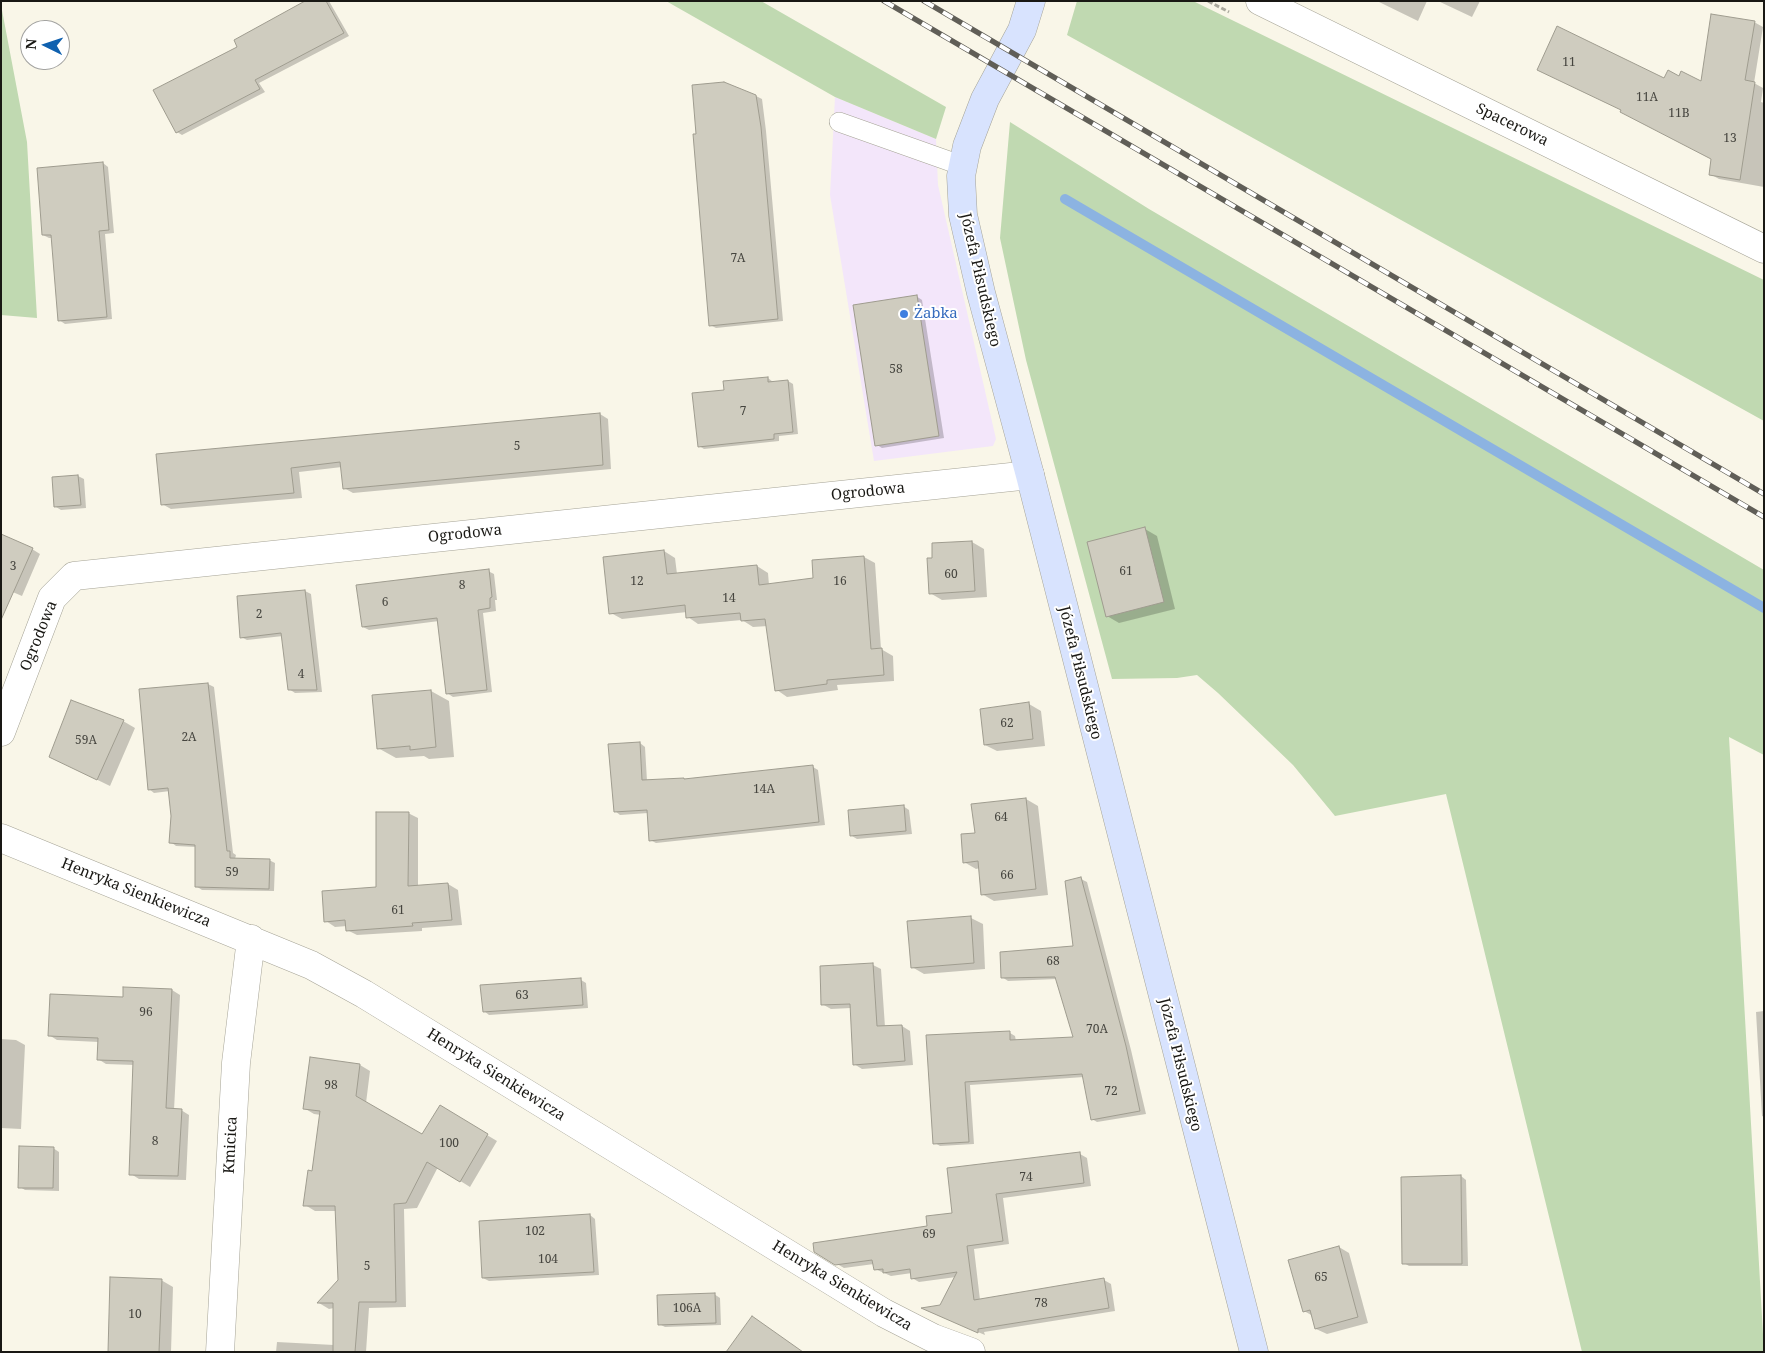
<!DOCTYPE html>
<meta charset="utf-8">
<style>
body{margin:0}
#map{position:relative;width:1765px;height:1353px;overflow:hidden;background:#f9f6e8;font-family:"Noto Serif",serif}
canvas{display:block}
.frame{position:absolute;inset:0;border:2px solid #191814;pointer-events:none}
.north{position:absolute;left:20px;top:20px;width:50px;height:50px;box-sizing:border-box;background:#fff;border:1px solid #a3a3a1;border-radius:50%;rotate:274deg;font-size:14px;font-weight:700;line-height:20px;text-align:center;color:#191814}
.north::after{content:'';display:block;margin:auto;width:18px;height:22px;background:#1061af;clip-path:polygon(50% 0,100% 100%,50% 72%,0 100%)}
</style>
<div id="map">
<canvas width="1765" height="1353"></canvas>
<div class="frame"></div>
<div class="north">N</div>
</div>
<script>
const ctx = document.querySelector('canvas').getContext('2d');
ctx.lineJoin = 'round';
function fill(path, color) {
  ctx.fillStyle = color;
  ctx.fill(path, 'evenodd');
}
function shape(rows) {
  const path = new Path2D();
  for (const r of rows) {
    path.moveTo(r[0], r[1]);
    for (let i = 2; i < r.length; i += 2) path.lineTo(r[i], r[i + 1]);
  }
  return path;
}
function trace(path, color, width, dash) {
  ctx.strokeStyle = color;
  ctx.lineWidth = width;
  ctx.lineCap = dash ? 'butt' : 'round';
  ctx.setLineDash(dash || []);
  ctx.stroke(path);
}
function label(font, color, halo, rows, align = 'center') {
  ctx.font = font + ' "Noto Serif",serif';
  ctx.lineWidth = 4;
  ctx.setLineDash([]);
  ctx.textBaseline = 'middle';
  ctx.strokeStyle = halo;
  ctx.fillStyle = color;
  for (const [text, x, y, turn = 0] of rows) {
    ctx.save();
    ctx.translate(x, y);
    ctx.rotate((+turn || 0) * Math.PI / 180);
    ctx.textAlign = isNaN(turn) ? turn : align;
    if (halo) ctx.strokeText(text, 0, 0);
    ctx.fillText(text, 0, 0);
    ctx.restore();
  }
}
fill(shape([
 [835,97,936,139,938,185,996,439,993,446,874,461,830,195]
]), '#f3e6fa');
fill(shape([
 [666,1,761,1,946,107,936,139,835,97],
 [1077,1,1193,1,1764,280,1764,421,1067,35],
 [1,5,27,142,37,318,1,315],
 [1010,122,1149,209,1764,570,1764,755,1729,737,1764,1352,1582,1352,1446,794,1335,816,1293,765,1218,693,1197,675,1177,678,1112,679,1026,360,1000,238]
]), '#c0d9b1');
fill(shape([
 [307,1,329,1,349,36,259,83,265,92,182,135,177,132,239,47],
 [1377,1,1427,1,1418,21],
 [1438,1,1480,1,1472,17],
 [1754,22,1763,27,1754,83,1763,88,1761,102,1764,103,1764,187,1719,179,1710,174,1712,159,1664,79,1680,77,1702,83],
 [756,96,762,99,766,131,783,321,716,328,710,325],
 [103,163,108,167,114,233,105,234,112,319,65,324,59,320,52,238,49,238,43,235],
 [916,296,922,300,944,438,882,448,877,445],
 [768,378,773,382,788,381,793,384,798,434,779,436,779,441,704,449,699,446],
 [600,414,608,419,611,469,353,493,344,488,342,467,299,472,302,498,171,509,162,504,157,455],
 [78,476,84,479,86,508,61,510,56,507],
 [1145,529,1157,536,1175,609,1119,623,1107,616],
 [972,542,984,549,987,597,942,600,930,593,934,559,933,544],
 [32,549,40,554,22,596,1,587],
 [664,551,675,558,677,574,757,566,768,573,769,585,815,580,864,557,875,563,881,649,893,656,894,681,837,685,838,690,787,697,777,690,768,626,753,627,742,620,698,624,688,617,687,612,622,619,611,613],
 [488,571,494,574,497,600,495,600,496,611,483,613,492,692,453,697,447,693,439,621,369,630,363,627],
 [305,591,311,594,322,692,295,693,289,689,283,636,247,640,241,637],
 [208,684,214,687,233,853,236,855,235,859,269,860,275,863,274,891,202,890,196,886,196,847,176,846,171,842,173,816,170,791,154,793,149,789,140,690],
 [431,691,449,701,454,757,429,759,424,756,396,758,378,748],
 [1029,704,1041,711,1045,746,997,751,985,745],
 [123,721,135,728,110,786,73,768],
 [640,743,645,747,647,781,684,779,686,780,813,767,818,770,825,825,656,843,650,840,648,813,620,815,615,811],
 [1026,799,1038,806,1048,895,994,901,982,894,980,868,976,869,964,862,976,834],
 [903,806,909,810,912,834,857,839,852,836],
 [408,813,418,818,418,886,448,884,458,890,462,925,422,928,422,931,357,935,347,930,347,926,335,927,326,921,377,888],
 [1081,879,1087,882,1131,1050,1146,1114,1097,1122,1092,1119,1084,1077,970,1085,974,1144,940,1146,935,1143,927,1036,1010,1033,1015,1036,1016,1041,1075,1038,1057,979,1008,981,1002,977,1075,948],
 [971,918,983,924,985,969,924,974,912,967],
 [873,965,881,969,885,1027,902,1026,910,1031,913,1065,862,1069,854,1064,851,1008,831,1009,822,1004],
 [581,980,586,983,588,1008,489,1015,484,1011],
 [172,990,180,995,174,1110,181,1110,189,1115,186,1180,139,1179,131,1174,134,1065,106,1064,98,1059,99,1042,57,1040,49,1035],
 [1764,1011,1764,1117,1762,1116,1756,1012],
 [1,1039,16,1040,25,1045,21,1129,1,1128],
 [360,1065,370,1071,366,1103,422,1136,440,1107,497,1141,470,1187,438,1167,417,1208,404,1209,406,1307,369,1308,366,1352,276,1352,277,1342,334,1345,334,1308,329,1309,319,1303,339,1281,337,1211,315,1211,305,1205,313,1172,321,1115,314,1114,304,1108],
 [53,1148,59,1152,59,1191,25,1190,20,1187],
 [1080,1154,1087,1158,1091,1186,1003,1198,1009,1244,974,1249,980,1300,1104,1280,1111,1284,1115,1311,984,1332,985,1335,930,1312,941,1306,956,1277,919,1282,912,1278,912,1273,891,1276,875,1269,874,1264,844,1268,815,1251,929,1227],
 [1461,1176,1466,1180,1468,1266,1409,1266,1404,1263],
 [590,1215,595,1219,599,1275,489,1281,483,1278],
 [1339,1247,1349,1253,1368,1323,1327,1334,1316,1329,1313,1316,1304,1311],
 [161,1280,173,1287,171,1352,109,1352],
 [714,1294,720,1298,721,1325,665,1327,659,1324]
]), '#0003');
trace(shape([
 [1065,199,1764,608]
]), '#8cb3e1', 10);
const building = shape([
 [305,1,326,1,344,33,255,80,260,89,176,133,153,90,237,47,234,40,305,1],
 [1711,14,1755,21,1745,80,1755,82,1740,180,1709,175,1711,159,1620,112,1621,110,1537,70,1557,26,1664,78,1668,70,1679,76,1681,71,1701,81,1711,14],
 [724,82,756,95,761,127,778,319,709,326,693,134,696,134,692,85,724,82],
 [103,162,109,230,99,231,107,317,58,321,51,235,42,235,37,168,103,162],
 [917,295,939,436,875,446,853,305,917,295],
 [768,377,768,382,788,380,793,432,774,434,774,439,698,447,692,393,724,390,723,381,768,377],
 [600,413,603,465,343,489,340,462,291,468,294,493,161,505,156,454,600,413],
 [78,475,81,505,54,507,52,477,78,475],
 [1145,527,1164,602,1106,617,1087,542,1145,527],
 [1,534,33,548,1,620,1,534],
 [972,541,975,591,929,594,927,558,932,558,932,543,972,541],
 [664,550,667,574,757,565,759,585,813,578,812,560,864,556,871,649,882,648,884,675,827,680,827,684,775,691,765,619,741,621,740,613,686,618,685,605,609,614,603,557,664,550],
 [489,569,492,597,490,598,490,608,478,610,487,690,446,694,437,618,362,627,356,585,489,569],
 [305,590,317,690,288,690,281,633,240,638,237,596,305,590],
 [208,683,227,851,230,851,230,858,270,859,269,889,195,887,195,845,169,843,171,816,168,788,148,790,139,689,208,683],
 [431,690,436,747,410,750,410,746,377,749,372,695,431,690],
 [71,700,124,720,97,780,49,757,71,700],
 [1029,702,1033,739,984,745,980,709,1029,702],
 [640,742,642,780,684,778,684,779,813,765,819,822,649,841,647,810,614,812,608,744,640,742],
 [1026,798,1036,889,981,895,978,861,963,863,961,834,975,833,971,804,1026,798],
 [904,805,906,831,850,836,848,810,904,805],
 [376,812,409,812,408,886,448,883,452,920,412,923,413,926,346,931,345,920,324,922,322,891,376,887,376,812],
 [1081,877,1126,1046,1140,1111,1091,1120,1082,1074,965,1082,969,1142,933,1144,926,1035,1010,1031,1010,1040,1073,1037,1055,977,1001,978,1000,952,1073,946,1065,881,1081,877],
 [971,916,974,963,911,968,907,921,971,916],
 [873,963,877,1026,902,1025,905,1061,853,1065,850,1004,821,1005,820,966,873,963],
 [581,978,583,1005,483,1012,480,985,581,978],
 [123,987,172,989,166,1108,182,1109,178,1176,129,1175,133,1061,97,1060,98,1038,48,1036,50,994,123,997,123,987],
 [310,1057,360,1064,356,1096,422,1134,440,1105,488,1134,460,1182,427,1162,406,1203,394,1204,396,1302,359,1302,355,1352,333,1352,333,1303,317,1303,338,1280,335,1206,303,1206,308,1170,312,1171,320,1111,303,1109,310,1057],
 [19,1146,54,1147,53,1188,18,1188,19,1146],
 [1080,1152,1084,1183,996,1194,1003,1241,967,1246,974,1300,1104,1278,1109,1308,978,1329,978,1333,921,1308,940,1305,957,1272,911,1279,910,1269,883,1273,883,1269,874,1270,872,1260,835,1265,814,1252,813,1243,927,1226,926,1216,952,1213,947,1168,1080,1152],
 [1461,1175,1462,1264,1402,1264,1401,1177,1461,1175],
 [590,1214,594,1272,482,1278,479,1221,590,1214],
 [1339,1246,1358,1317,1315,1329,1310,1310,1303,1312,1288,1260,1339,1246],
 [110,1277,162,1279,159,1352,108,1352,110,1277],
 [715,1293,716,1323,658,1325,657,1295,715,1293],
 [752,1316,803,1352,726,1352,752,1316]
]);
fill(building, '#cfccbf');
trace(building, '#9f9c8f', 1);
const lane = shape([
 [839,122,963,166]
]);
const street = shape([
 [1260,1,1764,249],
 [1,732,52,598,74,576,1030,475],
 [1,838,311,965,364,994,884,1313,933,1338,971,1352],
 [220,1352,236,1063,251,939]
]);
const secondary = shape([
 [1031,1,1022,30,985,99,967,146,961,176,963,215,981,293,1030,475,1254,1352]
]);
trace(lane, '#a5a396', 20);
trace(street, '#a5a396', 29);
trace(secondary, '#a5a396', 29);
trace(shape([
 [1208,1,1229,12]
]), '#aaa89d', 3, [5, 2.5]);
trace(lane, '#fff', 19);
trace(street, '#fff', 28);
trace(secondary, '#d8e3fe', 28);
const rail = shape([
 [884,1,1764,517],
 [924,1,1764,494]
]);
trace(rail, '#605e57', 5.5);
trace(rail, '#fff', 4, [11]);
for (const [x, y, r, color] of [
 [904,314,5,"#3f7fe0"]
]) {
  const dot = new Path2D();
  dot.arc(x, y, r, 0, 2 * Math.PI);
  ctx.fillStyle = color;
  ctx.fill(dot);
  trace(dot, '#fff', 2);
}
label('12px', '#46453f', null, [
 ["11",1569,63],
 ["11A",1647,98],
 ["11B",1679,114],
 ["13",1730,139],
 ["7A",738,259],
 ["58",896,370],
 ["7",743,412],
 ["5",517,447],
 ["3",13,567],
 ["61",1126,572],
 ["60",951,575],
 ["12",637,582],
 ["16",840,582],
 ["8",462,586],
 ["14",729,599],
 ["6",385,603],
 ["2",259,615],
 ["4",301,675],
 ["62",1007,724],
 ["2A",189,738],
 ["59A",86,741],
 ["14A",764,790],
 ["64",1001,818],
 ["59",232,873],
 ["66",1007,876],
 ["61",398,911],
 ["68",1053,962],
 ["63",522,996],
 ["96",146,1013],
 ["70A",1097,1030],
 ["98",331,1086],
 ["72",1111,1092],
 ["8",155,1142],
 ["100",449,1144],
 ["74",1026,1178],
 ["102",535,1232],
 ["69",929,1235],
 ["104",548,1260],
 ["5",367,1267],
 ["65",1321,1278],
 ["78",1041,1304],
 ["106A",687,1309],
 ["10",135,1315]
]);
label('15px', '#191814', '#fff', [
 ["Spacerowa",1512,125,26],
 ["Józefa Piłsudskiego",980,280,77],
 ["Ogrodowa",868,492,-6],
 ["Ogrodowa",465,534,-6],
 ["Ogrodowa",39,636,-68],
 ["Józefa Piłsudskiego",1080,673,76],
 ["Henryka Sienkiewicza",136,893,22],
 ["Józefa Piłsudskiego",1180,1065,76],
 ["Henryka Sienkiewicza",496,1075,32],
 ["Kmicica",231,1145,-87],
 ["Henryka Sienkiewicza",842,1286,31]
]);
label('15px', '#366cbe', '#fff', [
 ["Żabka",914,314]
], 'left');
</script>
